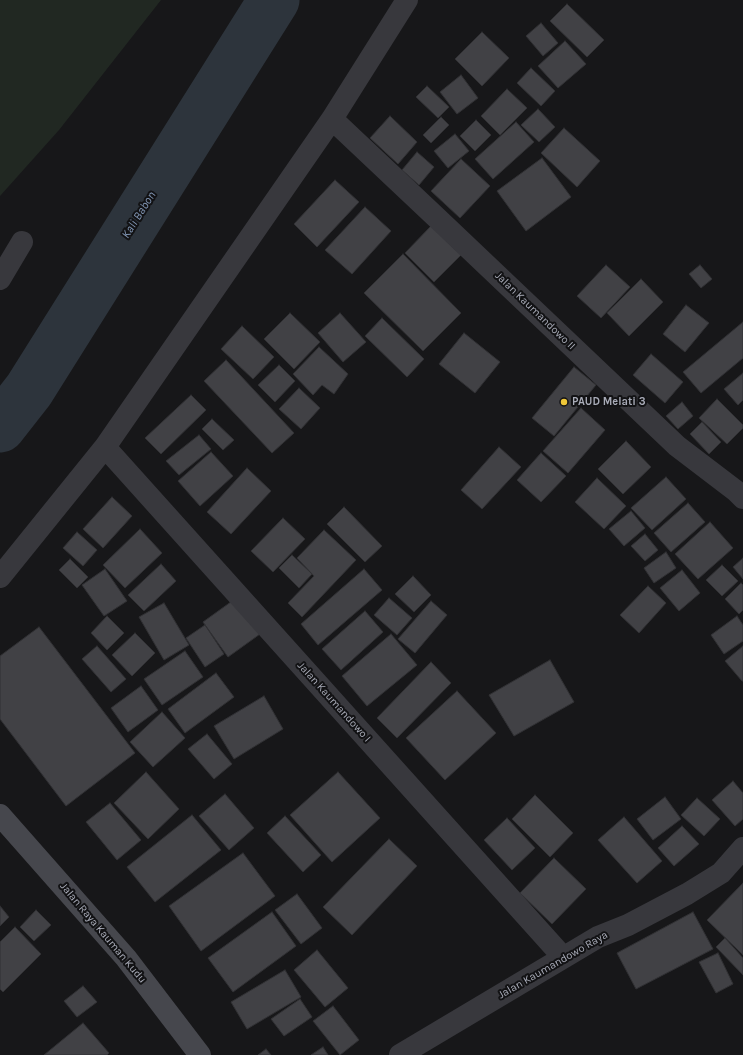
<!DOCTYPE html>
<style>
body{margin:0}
canvas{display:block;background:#171719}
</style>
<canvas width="743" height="1055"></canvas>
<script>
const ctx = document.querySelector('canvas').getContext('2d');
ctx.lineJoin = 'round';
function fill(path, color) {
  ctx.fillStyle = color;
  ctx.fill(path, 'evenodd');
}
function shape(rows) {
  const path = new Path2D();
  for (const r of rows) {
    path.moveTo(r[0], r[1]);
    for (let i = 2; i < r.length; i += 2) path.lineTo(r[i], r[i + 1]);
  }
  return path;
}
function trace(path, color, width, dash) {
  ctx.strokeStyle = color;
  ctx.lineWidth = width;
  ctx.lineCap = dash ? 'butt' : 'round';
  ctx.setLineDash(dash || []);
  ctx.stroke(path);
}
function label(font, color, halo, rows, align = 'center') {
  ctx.font = font + ' Karla,sans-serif';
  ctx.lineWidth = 4;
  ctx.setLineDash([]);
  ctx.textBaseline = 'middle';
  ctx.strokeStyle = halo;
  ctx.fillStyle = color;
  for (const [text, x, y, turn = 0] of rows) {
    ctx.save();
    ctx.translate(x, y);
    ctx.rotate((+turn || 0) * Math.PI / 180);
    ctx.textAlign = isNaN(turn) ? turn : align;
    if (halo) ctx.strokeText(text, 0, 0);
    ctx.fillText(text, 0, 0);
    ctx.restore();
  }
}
fill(shape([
 [0,0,161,0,59,130,0,196]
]), '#212822');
trace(shape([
 [0,427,29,390,274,0]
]), '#2d343c', 51);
const building = shape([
 [567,4,604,40,587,57,550,21,567,4],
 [541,23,558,43,543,56,526,36,541,23],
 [482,32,509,58,482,86,455,59,482,32],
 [565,41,586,64,558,88,538,66,565,41],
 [531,68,555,91,541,106,517,83,531,68],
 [461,75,478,98,457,114,440,92,461,75],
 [427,86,449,107,438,118,416,97,427,86],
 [507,89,527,108,500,135,481,116,507,89],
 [538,109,555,127,539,142,521,125,538,109],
 [390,116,417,142,398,164,370,138,390,116],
 [441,117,449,125,431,143,423,135,441,117],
 [476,120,491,135,475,151,460,136,476,120],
 [516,122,534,142,493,179,475,159,516,122],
 [564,128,600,161,577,187,541,153,564,128],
 [455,134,469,151,448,168,434,151,455,134],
 [417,152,434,167,419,185,402,170,417,152],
 [542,158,571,197,526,231,497,191,542,158],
 [461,159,490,186,460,218,431,191,461,159],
 [335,180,359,202,317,247,294,224,335,180],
 [365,207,391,231,352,274,325,250,365,207],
 [431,226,461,255,434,282,405,253,431,226],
 [403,254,461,313,423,351,364,293,403,254],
 [606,265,630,287,601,318,577,296,606,265],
 [700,265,712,279,701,288,689,274,700,265],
 [641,279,663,302,629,336,607,313,641,279],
 [686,305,709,323,685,352,663,334,686,305],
 [290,313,320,342,294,369,264,339,290,313],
 [340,313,366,342,343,362,318,333,340,313],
 [382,318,424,359,407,377,365,336,382,318],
 [743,322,743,358,701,393,683,372,743,322],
 [242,326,274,357,253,379,221,349,242,326],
 [464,333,500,362,475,393,439,364,464,333],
 [319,347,348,374,334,394,322,385,313,395,293,374,319,347],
 [651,354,683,382,665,403,633,375,651,354],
 [226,360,294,433,272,453,204,381,226,360],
 [279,365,295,381,275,402,258,385,279,365],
 [574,367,596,385,554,436,532,418,574,367],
 [743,373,743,400,738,405,724,389,743,373],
 [299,388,320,408,301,429,279,409,299,388],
 [191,395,206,410,161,454,145,438,191,395],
 [717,399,743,425,743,428,727,444,699,418,717,399],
 [682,402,693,416,678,429,666,416,682,402],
 [581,408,605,430,568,473,543,451,581,408],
 [212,419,234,440,223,450,202,429,212,419],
 [702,422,721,442,709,454,690,434,702,422],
 [199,435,211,449,179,475,166,461,199,435],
 [626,441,651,467,623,494,598,469,626,441],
 [499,447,521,467,482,509,461,490,499,447],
 [211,452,233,476,200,506,178,481,211,452],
 [541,453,566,476,541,502,517,480,541,453],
 [247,468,271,491,231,534,207,512,247,468],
 [666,477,686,499,652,530,631,508,666,477],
 [597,478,626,506,604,529,575,502,597,478],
 [112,497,132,516,103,548,83,529,112,497],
 [688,503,705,522,671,552,654,533,688,503],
 [344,507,382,546,365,562,327,524,344,507],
 [631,511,645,528,624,546,609,529,631,511],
 [283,518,305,539,273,572,251,551,283,518],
 [710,522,733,548,698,579,675,554,710,522],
 [140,529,162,553,125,588,103,565,140,529],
 [324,530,356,560,302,617,288,603,314,576,297,558,324,530],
 [77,532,97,550,83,566,63,548,77,532],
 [645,534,658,550,645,561,631,546,645,534],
 [666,552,676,568,654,583,644,568,666,552],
 [292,555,312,574,299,588,279,568,292,555],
 [743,558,743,579,733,567,743,558],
 [70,559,88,577,77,588,59,570,70,559],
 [161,564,176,581,144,611,128,595,161,564],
 [722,565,738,581,722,596,706,580,722,565],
 [105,569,127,601,104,616,82,585,105,569],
 [364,569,382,590,318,645,301,624,364,569],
 [682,570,700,593,679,611,660,588,682,570],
 [413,576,431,595,414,612,395,594,413,576],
 [741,583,743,585,743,610,739,614,725,599,741,583],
 [648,586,666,603,639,633,620,615,648,586],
 [389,598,412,618,397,635,374,615,389,598],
 [235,599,260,634,228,657,203,622,235,599],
 [431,601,447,615,415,653,398,639,431,601],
 [164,603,189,645,164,660,139,617,164,603],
 [365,611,383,632,341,670,322,649,365,611],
 [107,616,124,633,107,650,91,633,107,616],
 [737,616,743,625,743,641,724,654,711,635,737,616],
 [205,625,224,654,205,667,186,638,205,625],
 [39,627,135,753,66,806,0,719,0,656,39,627],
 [135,633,155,653,132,676,112,655,135,633],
 [391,634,417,665,367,706,342,676,391,634],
 [97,646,126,679,111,692,82,659,97,646],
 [743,646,743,681,742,681,725,661,743,646],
 [185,651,203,677,162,705,144,679,185,651],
 [550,660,574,702,514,736,489,695,550,660],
 [431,662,451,683,397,738,377,718,431,662],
 [216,673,234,697,185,733,168,709,216,673],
 [141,686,158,710,128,732,111,708,141,686],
 [457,691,496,733,445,780,406,738,457,691],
 [264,696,283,729,234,759,214,726,264,696],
 [162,712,185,738,153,767,130,742,162,712],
 [207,734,232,764,214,779,188,749,207,734],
 [146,772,179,809,148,839,114,803,146,772],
 [338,772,380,818,332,862,290,815,338,772],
 [733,781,743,793,743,819,735,826,712,800,733,781],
 [225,794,254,828,229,850,199,816,225,794],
 [535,795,573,833,550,857,512,819,535,795],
 [665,797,681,819,653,840,637,819,665,797],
 [697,798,720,819,704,836,681,815,697,798],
 [110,803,141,840,117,860,86,822,110,803],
 [192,815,221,850,155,902,127,867,192,815],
 [285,816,321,855,303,872,267,833,285,816],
 [624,817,662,861,637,883,598,840,624,817],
 [507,818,535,848,512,870,484,840,507,818],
 [682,826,699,844,674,866,658,848,682,826],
 [389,839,417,866,352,935,323,907,389,839],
 [243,853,275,896,201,951,169,906,243,853],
 [554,858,586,889,552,924,520,893,554,858],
 [743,883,743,955,707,920,743,883],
 [297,894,322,928,301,944,275,910,297,894],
 [0,906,9,917,0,926,0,906],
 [36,910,51,925,34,941,20,927,36,910],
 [272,912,296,946,233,992,208,958,272,912],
 [693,912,713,949,636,989,617,953,693,912],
 [15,927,41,954,3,992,0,989,0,942,15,927],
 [725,938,743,958,743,975,716,947,725,938],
 [317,950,348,988,325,1007,294,970,317,950],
 [718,953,733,984,716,993,699,962,718,953],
 [285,970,301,997,247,1029,231,1002,285,970],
 [83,986,97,1002,77,1017,64,1001,83,986],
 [300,999,312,1017,284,1036,271,1019,300,999],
 [333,1006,359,1040,340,1055,313,1021,333,1006],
 [83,1023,109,1053,107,1055,44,1055,83,1023],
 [323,1047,328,1055,311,1055,323,1047],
 [266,1049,271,1055,258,1055,266,1049]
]);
fill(building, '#414145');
trace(building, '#313134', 1);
trace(shape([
 [332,119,438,219,677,446,736,491,743,498],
 [0,279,22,242],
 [105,447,563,957],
 [0,577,105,447,332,119,407,0],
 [400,1055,598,937,628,925,687,894,721,873,743,848]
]), '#38383d', 22);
trace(shape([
 [0,815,126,958,200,1055]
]), '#46474d', 22);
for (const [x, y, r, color] of [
 [564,402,4,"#efc738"]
]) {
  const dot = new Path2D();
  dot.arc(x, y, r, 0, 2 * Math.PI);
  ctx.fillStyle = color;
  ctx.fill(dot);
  trace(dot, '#121214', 1.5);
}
label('11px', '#a9acb8', '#121214', [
 ["Jalan Kaumandowo II",535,311,44],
 ["Jalan Kaumandowo I",334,702,48],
 ["Jalan Raya Kauman Kudu",103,933,50],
 ["Jalan Kaumandowo Raya",553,965,-30]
]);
label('bold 11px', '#a9acb8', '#121214', [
 ["PAUD Melati 3",572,402]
], 'left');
label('italic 12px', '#8095b3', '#121214', [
 ["Kali Babon",139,215,-58]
]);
</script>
